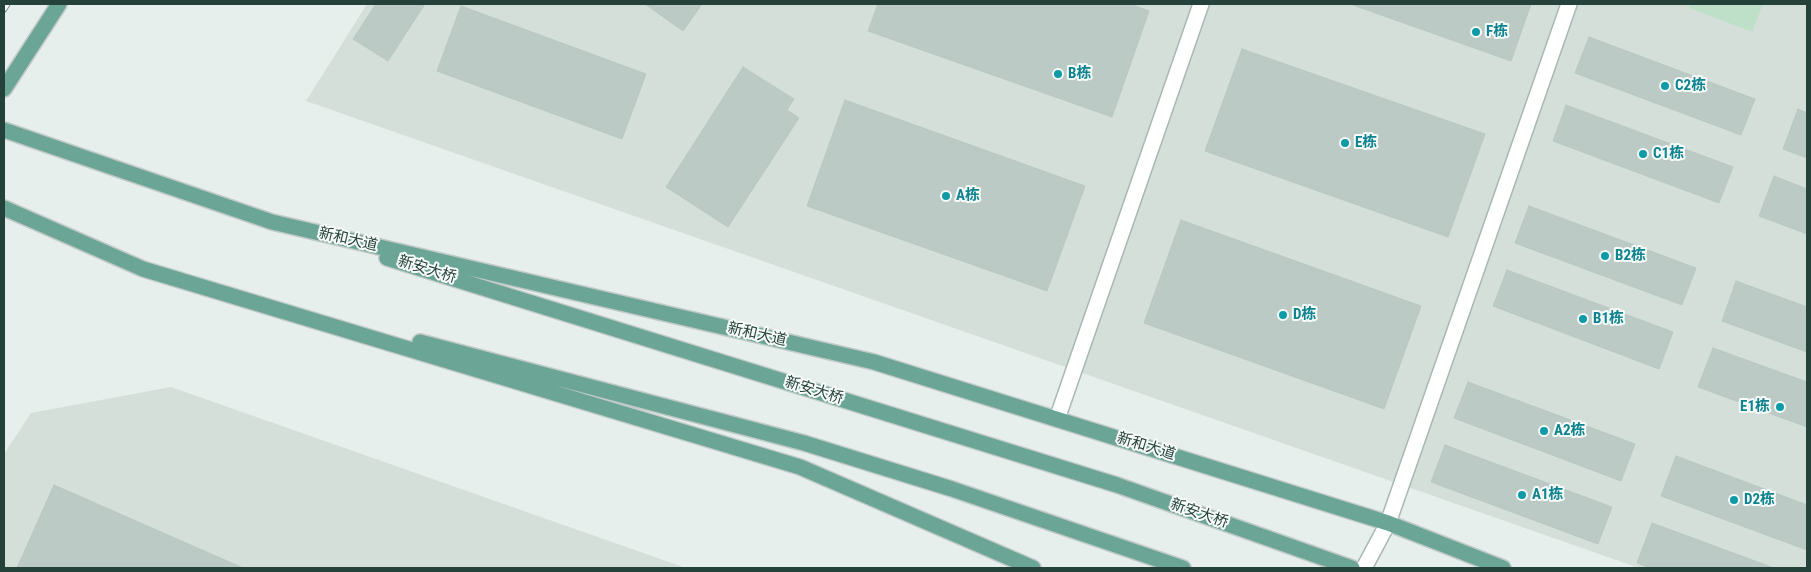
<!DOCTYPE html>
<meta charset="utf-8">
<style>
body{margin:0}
#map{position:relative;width:1811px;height:572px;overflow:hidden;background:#e6efeb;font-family:"Roboto Condensed",sans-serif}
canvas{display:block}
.frame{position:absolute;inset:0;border:5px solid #24423a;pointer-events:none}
</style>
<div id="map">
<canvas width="1811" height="572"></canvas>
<div class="frame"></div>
</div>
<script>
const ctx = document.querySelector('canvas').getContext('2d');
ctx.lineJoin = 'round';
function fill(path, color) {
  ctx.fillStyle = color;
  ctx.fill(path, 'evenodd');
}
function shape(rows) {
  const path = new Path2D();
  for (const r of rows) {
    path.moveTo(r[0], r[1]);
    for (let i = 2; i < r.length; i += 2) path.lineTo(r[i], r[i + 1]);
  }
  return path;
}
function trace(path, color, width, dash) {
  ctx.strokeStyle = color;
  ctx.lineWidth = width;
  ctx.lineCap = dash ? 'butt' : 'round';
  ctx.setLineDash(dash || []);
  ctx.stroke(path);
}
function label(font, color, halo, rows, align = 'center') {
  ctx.font = font + ' "Roboto Condensed","Noto Sans SC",sans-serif';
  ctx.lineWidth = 4;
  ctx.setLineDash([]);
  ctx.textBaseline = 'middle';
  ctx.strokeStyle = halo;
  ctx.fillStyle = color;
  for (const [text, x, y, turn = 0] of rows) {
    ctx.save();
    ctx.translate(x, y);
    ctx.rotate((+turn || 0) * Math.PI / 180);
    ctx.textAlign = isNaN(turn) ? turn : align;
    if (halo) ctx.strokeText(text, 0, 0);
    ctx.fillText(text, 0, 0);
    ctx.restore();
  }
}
fill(shape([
 [367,4,1807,4,1807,568,1639,568,306,101],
 [171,387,686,568,4,568,4,454,31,413]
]), '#d4dfda');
fill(shape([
 [1691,4,1763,4,1752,32,1689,8]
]), '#bfe0c8');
const building = shape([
 [376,4,425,4,388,61,353,39,376,4],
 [645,4,702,4,683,31,645,4],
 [878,4,1130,4,1149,11,1112,117,868,31,878,4],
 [1350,4,1531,4,1511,61,1350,4],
 [461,6,646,74,622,139,437,71,461,6],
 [1589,37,1755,99,1741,135,1575,73,1589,37],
 [1242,49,1485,134,1448,237,1205,151,1242,49],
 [743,67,794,99,787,110,799,118,728,227,666,187,743,67],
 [845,100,1085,186,1047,291,807,206,845,100],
 [1566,105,1733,167,1719,203,1553,141,1566,105],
 [1798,109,1807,113,1807,158,1783,149,1798,109],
 [1774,176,1807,189,1807,234,1759,216,1774,176],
 [1529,206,1696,268,1682,305,1515,243,1529,206],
 [1181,220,1421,306,1384,409,1144,323,1181,220],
 [1507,270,1673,332,1659,369,1493,306,1507,270],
 [1736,281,1807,307,1807,352,1722,321,1736,281],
 [1713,348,1807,382,1807,427,1698,387,1713,348],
 [1468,382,1635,444,1621,481,1454,418,1468,382],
 [1445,445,1612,507,1598,544,1431,482,1445,445],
 [1676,456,1807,505,1807,550,1661,496,1676,456],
 [54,485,243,568,17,568,54,485],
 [1652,523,1774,568,1650,568,1637,563,1652,523]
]);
fill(building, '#bbcac4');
trace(building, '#b8c9c2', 1);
const minor = shape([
 [1057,419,1201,4],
 [1364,568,1388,523,1569,4]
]);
const major = shape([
 [4,89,59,4],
 [4,130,272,222,874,362,1388,523,1503,568],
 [4,208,143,269,800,467,1033,568],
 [387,258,1117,485,1352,568],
 [420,342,804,443,952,489,1183,568]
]);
trace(minor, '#a8b8b2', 18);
trace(major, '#c2cac8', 18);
trace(minor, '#fff', 15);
trace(major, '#6aa596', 15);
const rail = shape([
 [4,10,8,4]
]);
trace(rail, '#5f7d75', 5.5);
trace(rail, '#f7fbf9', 4, [11]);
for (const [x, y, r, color] of [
 [1476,32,5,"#0f9aa8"],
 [1058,74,5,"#0f9aa8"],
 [1665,86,5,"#0f9aa8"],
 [1345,143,5,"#0f9aa8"],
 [1643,154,5,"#0f9aa8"],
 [946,196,5,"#0f9aa8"],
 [1605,256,5,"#0f9aa8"],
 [1283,315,5,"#0f9aa8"],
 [1583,319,5,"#0f9aa8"],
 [1780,407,5,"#0f9aa8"],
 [1544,431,5,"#0f9aa8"],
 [1522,495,5,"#0f9aa8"],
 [1734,500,5,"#0f9aa8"]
]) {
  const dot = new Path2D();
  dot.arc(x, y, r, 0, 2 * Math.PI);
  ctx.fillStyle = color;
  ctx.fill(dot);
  trace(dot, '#f7fbf9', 2);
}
label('bold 15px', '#0d838f', '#f7fbf9', [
 ["F栋",1486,32],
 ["B栋",1068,74],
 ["C2栋",1675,86],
 ["E栋",1355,143],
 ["C1栋",1653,154],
 ["A栋",956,196],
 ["B2栋",1615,256],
 ["D栋",1293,315],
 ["B1栋",1593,319],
 ["E1栋",1770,407,"right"],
 ["A2栋",1554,431],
 ["A1栋",1532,495],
 ["D2栋",1744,500]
], 'left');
label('15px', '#24423a', '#f7fbf9', [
 ["新和大道",348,240,13],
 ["新安大桥",427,270,17],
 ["新和大道",757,335,13],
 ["新安大桥",814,391,17],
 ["新和大道",1146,447,17],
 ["新安大桥",1199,514,19]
]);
</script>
